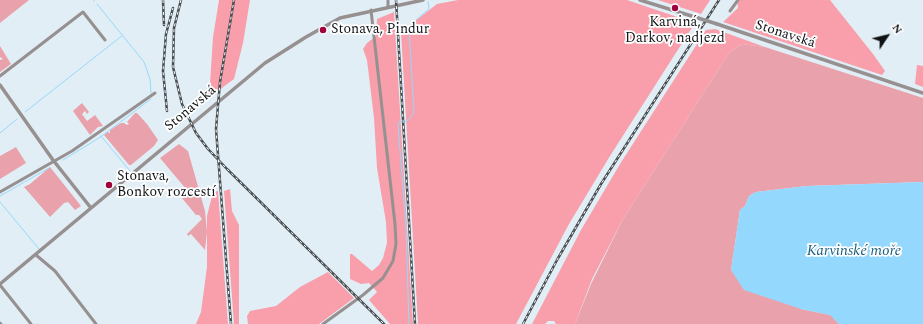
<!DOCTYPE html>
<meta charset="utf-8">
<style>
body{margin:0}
#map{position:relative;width:923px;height:324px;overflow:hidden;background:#e2eef5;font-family:Spectral,serif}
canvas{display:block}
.north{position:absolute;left:867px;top:16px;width:40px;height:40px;-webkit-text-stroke:3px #fff;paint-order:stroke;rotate:55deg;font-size:11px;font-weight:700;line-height:16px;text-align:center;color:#0f1315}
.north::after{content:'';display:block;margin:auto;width:14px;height:18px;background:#0f1315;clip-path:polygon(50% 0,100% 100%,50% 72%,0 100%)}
</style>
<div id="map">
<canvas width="923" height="324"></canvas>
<div class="north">N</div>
</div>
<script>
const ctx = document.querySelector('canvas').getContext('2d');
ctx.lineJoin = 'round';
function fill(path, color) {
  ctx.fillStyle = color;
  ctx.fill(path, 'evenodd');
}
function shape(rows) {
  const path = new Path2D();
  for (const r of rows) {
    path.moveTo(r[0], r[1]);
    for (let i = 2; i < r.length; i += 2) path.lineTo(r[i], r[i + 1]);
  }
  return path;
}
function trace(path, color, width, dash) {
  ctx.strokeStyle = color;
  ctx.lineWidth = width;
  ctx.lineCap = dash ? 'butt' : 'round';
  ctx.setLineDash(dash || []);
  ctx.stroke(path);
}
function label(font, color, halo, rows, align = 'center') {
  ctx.font = font + ' Spectral,serif';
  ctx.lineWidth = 3.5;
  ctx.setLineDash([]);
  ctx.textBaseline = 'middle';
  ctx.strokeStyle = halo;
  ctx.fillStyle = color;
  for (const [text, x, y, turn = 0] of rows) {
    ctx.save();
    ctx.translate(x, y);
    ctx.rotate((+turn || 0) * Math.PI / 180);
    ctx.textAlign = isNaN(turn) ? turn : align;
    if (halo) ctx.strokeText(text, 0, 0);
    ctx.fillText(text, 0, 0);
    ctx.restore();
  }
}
fill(shape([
 [0,0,29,0,0,23],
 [742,44,765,47,923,98,923,182,807,186,756,192,749,196,745,206,740,210,731,270,801,309,831,315,839,324,575,324,591,284,623,219,729,53],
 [0,46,11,64,0,72,0,60,3,59,0,57],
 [82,103,89,112,87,114,85,111,82,114,87,121,95,115,103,126,98,127,90,135,73,111],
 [135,113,137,113,147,124,158,140,154,146,131,165,129,165,104,135,107,132,110,133,110,130,121,123,124,123,127,125,129,124,127,122],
 [179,144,188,151,205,211,207,232,205,250,191,234,188,236,187,234,202,219,199,215,196,215,176,191,186,189,160,158],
 [16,147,26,163,0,179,0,156],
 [50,167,81,206,75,210,68,202,64,203,50,217,24,187,30,184]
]), '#e9a2ab');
fill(shape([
 [219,0,250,0,243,43,234,79,199,105,210,84,213,37],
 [458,0,627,0,695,23,610,156,569,224,516,324,418,324,401,32,437,4],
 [658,0,710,0,701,14],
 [737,0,830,0,873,54,885,71,882,75,723,22,738,8],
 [394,12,413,324,390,324,369,300,377,292,369,283,361,284,350,279,350,254,352,254,372,271,379,265,383,258,387,243,386,222,377,168,374,118,367,60,363,49,367,43,376,36,377,19],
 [715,29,765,47,742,44,729,53,623,219,592,279,575,324,556,324,554,321,548,321,545,324,532,324,581,230,620,164,706,30],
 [917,65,923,66,923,87,915,84],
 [230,189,232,211,239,225,239,324,234,324,224,191],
 [218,191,228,324,196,324,201,312,207,267,207,216,213,192],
 [328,272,354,298,319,324,248,324,247,316,250,311,276,306,300,287]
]), '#f89fab');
fill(shape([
 [923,182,923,324,839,324,830,315,801,309,744,290,731,270,740,210,745,206,749,196,756,192,807,186]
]), '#95d8fd');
trace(shape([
 [94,0,94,1],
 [97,4,144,62,150,79,151,93],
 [25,112,123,35],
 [0,133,17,119],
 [101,136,130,171],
 [63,160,99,138,151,99],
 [0,196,49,168],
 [0,202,39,249],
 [409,324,406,227,398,125,399,122,407,121,414,113,409,29,411,24,429,9,428,2]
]), '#95d8fd', 1);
trace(shape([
 [388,0,388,7],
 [730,11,738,0],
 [0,76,83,12,105,40],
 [0,192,72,151,155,93],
 [36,255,55,271,96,324],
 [0,285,31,324],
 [0,323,1,324],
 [323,324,363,295,383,278,393,261,396,244,395,224,371,10]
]), '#969091', 3);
trace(shape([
 [640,0,698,18],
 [717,24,923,93],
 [0,85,53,160,91,208],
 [0,284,265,63,306,37,340,18,423,0]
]), '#969091', 3.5);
const rail = shape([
 [163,0,164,25],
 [181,0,174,28,173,67,182,104,196,133,208,149,227,169,384,324],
 [396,0,415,324],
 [167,111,163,71,166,34,173,8],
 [231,324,216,129,220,82,234,0],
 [523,324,557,260,601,184,719,0]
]);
trace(rail, '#474d51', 2.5);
trace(rail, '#fff', 1, [3]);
trace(shape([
 [698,18,717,24]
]), '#969091', 3.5);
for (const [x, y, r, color] of [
 [675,8,4,"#a0013c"],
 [323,30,4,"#a0013c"],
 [109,185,4,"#a0013c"]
]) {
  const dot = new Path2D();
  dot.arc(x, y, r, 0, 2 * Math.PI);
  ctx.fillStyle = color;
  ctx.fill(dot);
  trace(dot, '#fff', 1.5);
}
label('14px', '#0f1315', '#fff', [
 ["Karviná,",675,23,"center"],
 ["Darkov, nadjezd",675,39,"center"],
 ["Stonava, Pindur",331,30],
 ["Stonava,",117,177],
 ["Bonkov rozcestí",117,193]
], 'left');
label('14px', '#0f1315', '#fff', [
 ["Stonavská",785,35,18],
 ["Stonavská",191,109,-40]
]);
label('italic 15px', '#195c7b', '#fff', [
 ["Karvinské moře",854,252]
]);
</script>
